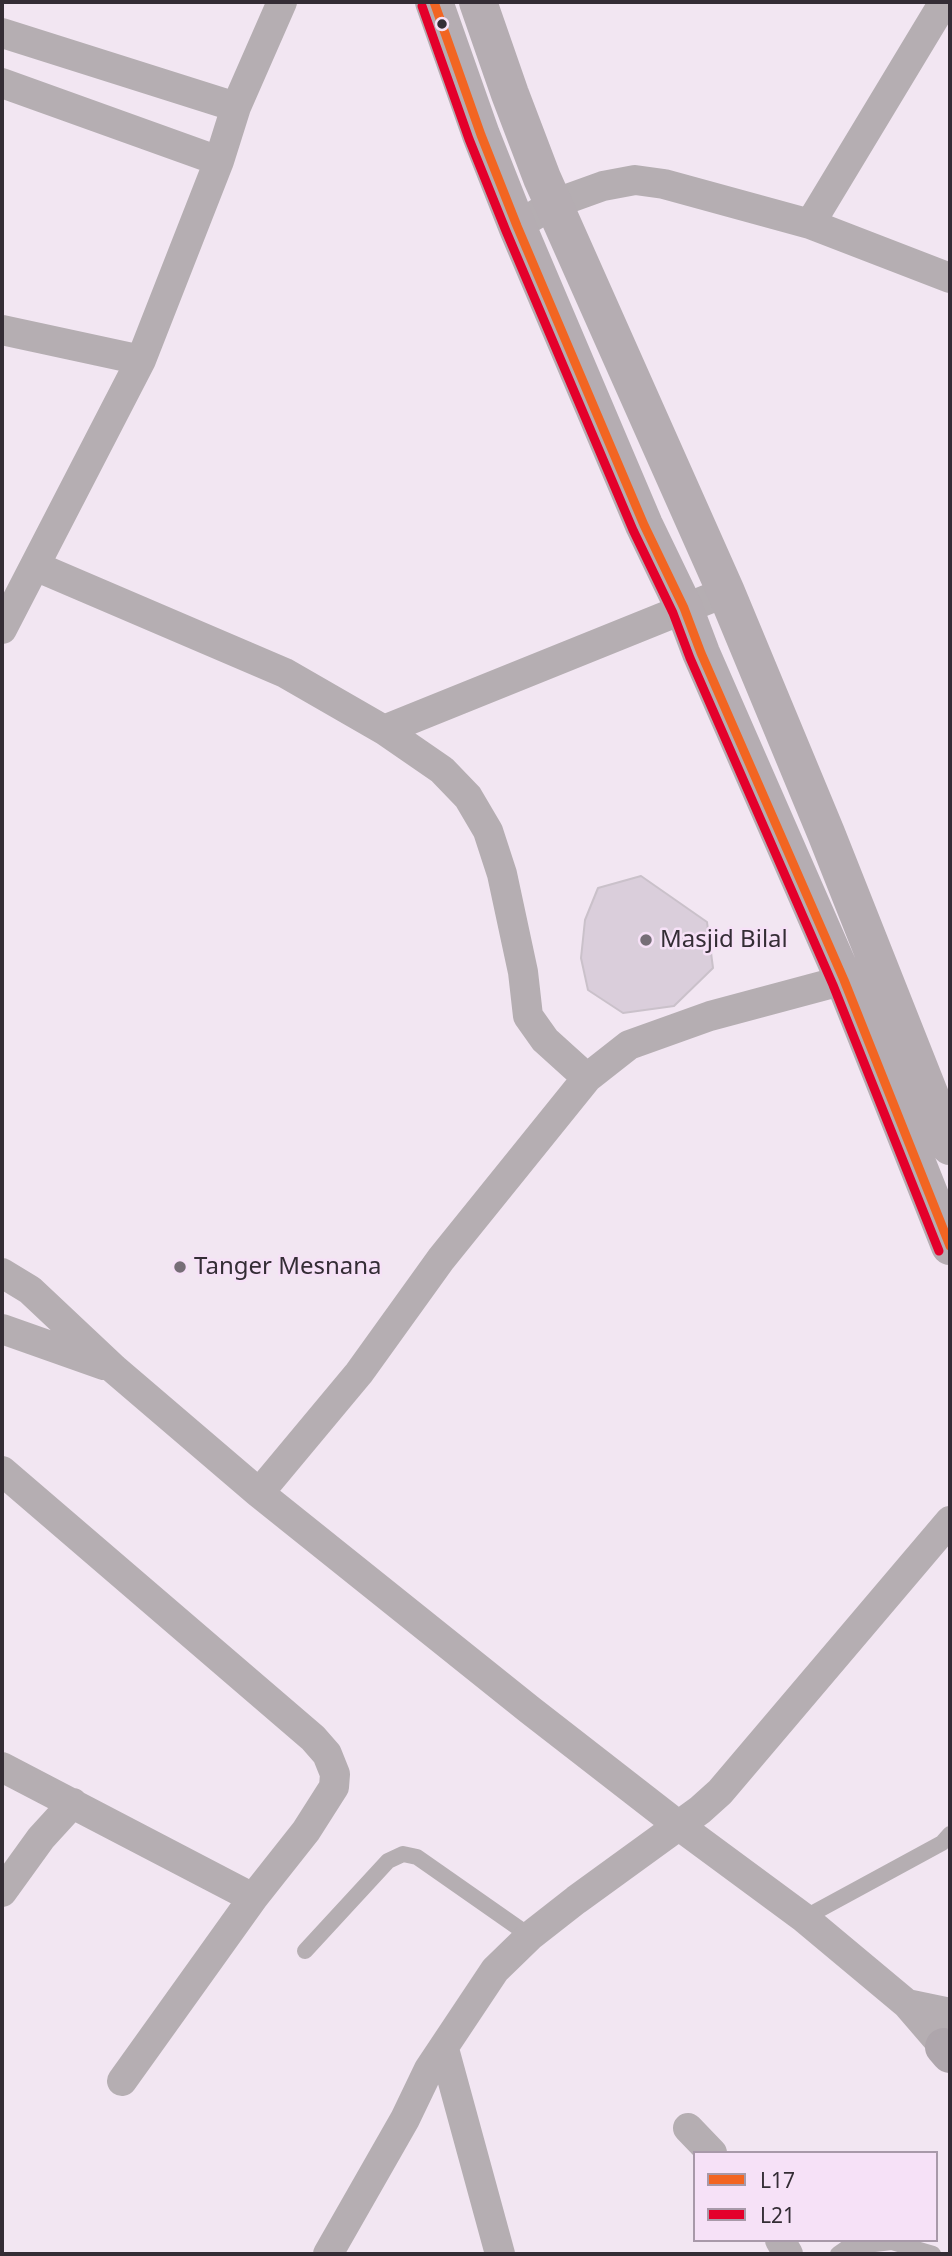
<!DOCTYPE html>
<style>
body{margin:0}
#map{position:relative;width:952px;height:2256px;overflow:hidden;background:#f2e6f2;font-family:"Noto Sans",sans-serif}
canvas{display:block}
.frame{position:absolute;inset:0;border:4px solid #342d35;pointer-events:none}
.legend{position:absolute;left:693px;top:2151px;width:245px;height:91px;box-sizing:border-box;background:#f6e1f7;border:2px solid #a899a9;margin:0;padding:9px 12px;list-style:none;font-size:21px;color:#342d35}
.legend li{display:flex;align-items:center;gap:14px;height:35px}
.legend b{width:35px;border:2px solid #a899a9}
</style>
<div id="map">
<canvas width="952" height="2256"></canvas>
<div class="frame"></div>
<ul class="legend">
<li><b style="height:9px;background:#f26522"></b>L17</li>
<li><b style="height:9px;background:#e4002b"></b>L21</li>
</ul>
</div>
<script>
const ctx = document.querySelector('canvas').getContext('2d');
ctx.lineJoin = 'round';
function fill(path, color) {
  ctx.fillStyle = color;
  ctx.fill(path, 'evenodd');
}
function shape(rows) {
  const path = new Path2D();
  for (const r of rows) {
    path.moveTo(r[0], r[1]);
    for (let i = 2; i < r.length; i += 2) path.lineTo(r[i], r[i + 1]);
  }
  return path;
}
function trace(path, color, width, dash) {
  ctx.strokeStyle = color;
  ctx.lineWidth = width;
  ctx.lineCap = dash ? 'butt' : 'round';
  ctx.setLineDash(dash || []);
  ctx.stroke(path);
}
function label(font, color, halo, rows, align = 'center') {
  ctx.font = font + ' "Noto Sans",sans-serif';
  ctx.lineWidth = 5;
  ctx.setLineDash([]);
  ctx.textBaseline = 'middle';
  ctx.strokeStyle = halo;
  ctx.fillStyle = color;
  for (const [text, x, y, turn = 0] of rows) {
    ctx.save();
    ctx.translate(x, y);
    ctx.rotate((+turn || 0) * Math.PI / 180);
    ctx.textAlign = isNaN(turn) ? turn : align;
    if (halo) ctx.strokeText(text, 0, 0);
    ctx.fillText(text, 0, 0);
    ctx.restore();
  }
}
const building = shape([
 [641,876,707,922,713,968,674,1006,623,1013,588,990,581,958,585,920,598,888,641,876]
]);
fill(building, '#dacedb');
trace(building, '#cac1ca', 2);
trace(shape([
 [804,1918,942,1843,950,1834],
 [305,1951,388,1861,403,1854,417,1857,530,1936],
 [838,2254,848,2247,892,2242,933,2254]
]), '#b5aeb2', 16);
trace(shape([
 [2,33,236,107],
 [2,83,219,161],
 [810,224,944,2],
 [517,226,553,204,603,186,635,180,664,184,810,224,950,278],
 [2,330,141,360],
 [35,566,285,673,384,730,442,770,468,797,488,831,502,874,523,972,528,1016,545,1040,587,1078,441,1259,359,1373,259,1493],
 [2,629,141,360,219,161,236,107,282,2],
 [384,730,726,592],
 [587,1078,629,1045,710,1016,863,975],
 [2,1273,30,1290,114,1369,259,1493,530,1710,678,1825,804,1918,907,2004,944,2047,950,2049],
 [2,1329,104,1365],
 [2,1471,313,1738,327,1754,335,1774,334,1787,306,1831,253,1898,122,2081],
 [2,1767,253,1898],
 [2,1892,41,1838,73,1803],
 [907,2004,950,2013],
 [444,2049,500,2254],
 [688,2128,712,2153],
 [780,2240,788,2254],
 [328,2254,405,2119,429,2069,495,1970,530,1936,576,1900,700,1810,720,1792,950,1521]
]), '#b5aeb2', 30);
trace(shape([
 [434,2,481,135,517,226,644,525,684,608,701,653,844,980,950,1246],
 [478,2,510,94,542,178,726,592,826,833,950,1146]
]), '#b5adb2', 38);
trace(shape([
 [944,2047,950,2054]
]), '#aea6ac', 38);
trace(shape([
 [434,2,481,135,517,226,644,525,684,608,701,653,844,980,950,1246]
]), '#f26522', 9);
trace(shape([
 [422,6,469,139,506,231,633,530,673,613,690,658,833,985,939,1251]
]), '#e4002b', 9);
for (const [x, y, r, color] of [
 [442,24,6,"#342d35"],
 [646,940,7,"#766e77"],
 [180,1267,7,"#766e77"]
]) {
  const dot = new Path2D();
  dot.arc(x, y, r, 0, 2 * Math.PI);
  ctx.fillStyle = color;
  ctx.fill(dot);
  trace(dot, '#f6e1f7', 2.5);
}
label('24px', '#342d35', '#f6e1f7', [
 ["Masjid Bilal",660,940],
 ["Tanger Mesnana",194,1267]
], 'left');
</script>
